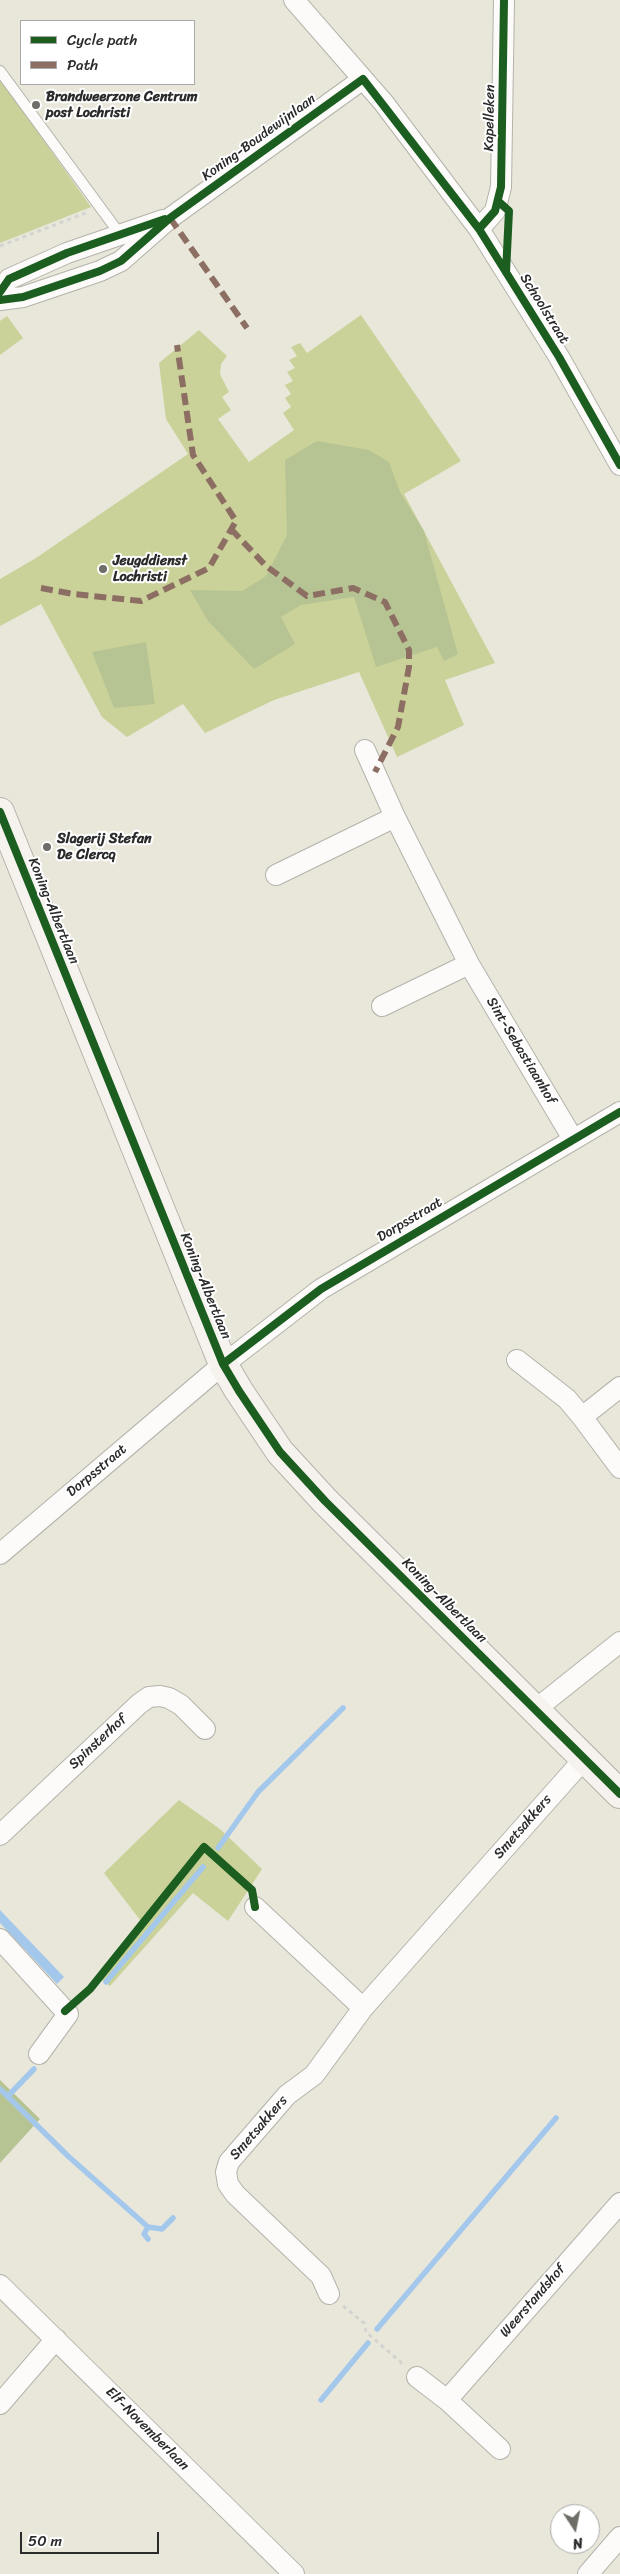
<!DOCTYPE html>
<style>
body{margin:0}
#map{position:relative;width:620px;height:2574px;overflow:hidden;background:#e9e7da;font-family:Sriracha,sans-serif}
canvas{display:block}
.legend{position:absolute;left:20px;top:20px;width:175px;height:65px;box-sizing:border-box;background:#fff;border:1px solid #aaa;margin:0;padding:6px 9px;list-style:none;font-size:15px;color:#2b2b2b}
.legend li{display:flex;align-items:center;gap:10px;height:25px}
.legend b{width:25px;border:1px solid #aaa}
.north{position:absolute;left:550px;top:2504px;width:50px;height:50px;box-sizing:border-box;background:#fff;border:1px solid #aaa;border-radius:50%;rotate:169deg;font-size:14px;font-weight:700;line-height:20px;text-align:center;color:#2b2b2b}
.north::after{content:'';display:block;margin:auto;width:18px;height:22px;background:#6e6d68;clip-path:polygon(50% 0,100% 100%,50% 72%,0 100%)}
.scale{position:absolute;left:20px;top:2532px;width:139px;height:22px;box-sizing:border-box;border:2px solid #2b2b2b;border-top:0;padding-left:6px;font-size:15px;line-height:18px;white-space:nowrap;color:#2b2b2b;-webkit-text-stroke:4px #fff;paint-order:stroke}
</style>
<div id="map">
<canvas width="620" height="2574"></canvas>
<ul class="legend">
<li><b style="height:6px;background:#1b5e20"></b>Cycle path</li>
<li><b style="height:6px;background:#8d6e63"></b>Path</li>
</ul>
<div class="north">N</div>
<div class="scale">50 m</div>
</div>
<script>
const ctx = document.querySelector('canvas').getContext('2d');
ctx.lineJoin = 'round';
function fill(path, color) {
  ctx.fillStyle = color;
  ctx.fill(path, 'evenodd');
}
function shape(rows) {
  const path = new Path2D();
  for (const r of rows) {
    path.moveTo(r[0], r[1]);
    for (let i = 2; i < r.length; i += 2) path.lineTo(r[i], r[i + 1]);
  }
  return path;
}
function trace(path, color, width, dash) {
  ctx.strokeStyle = color;
  ctx.lineWidth = width;
  ctx.lineCap = dash ? 'butt' : 'round';
  ctx.setLineDash(dash || []);
  ctx.stroke(path);
}
function label(font, color, halo, rows, align = 'center') {
  ctx.font = font + ' Sriracha,sans-serif';
  ctx.lineWidth = 4;
  ctx.setLineDash([]);
  ctx.textBaseline = 'middle';
  ctx.strokeStyle = halo;
  ctx.fillStyle = color;
  for (const [text, x, y, turn = 0] of rows) {
    ctx.save();
    ctx.translate(x, y);
    ctx.rotate((+turn || 0) * Math.PI / 180);
    ctx.textAlign = isNaN(turn) ? turn : align;
    if (halo) ctx.strokeText(text, 0, 0);
    ctx.fillText(text, 0, 0);
    ctx.restore();
  }
}
fill(shape([
 [0,79,91,207,0,243],
 [361,315,461,461,404,494,495,663,445,680,464,725,397,757,359,672,274,700,205,733,183,704,127,737,102,717,41,604,0,626,0,579,36,558,188,454,166,419,159,363,199,330,227,356,221,364,220,374,229,392,222,397,231,410,218,419,249,462,294,430,283,413,291,407,285,398,291,394,285,385,293,381,287,372,295,368,289,360,297,356,291,347,300,343,307,353],
 [7,316,23,338,0,355,0,321],
 [179,1800,220,1829,262,1869,228,1921,193,1893,110,1986,101,1979,144,1925,104,1873]
]), '#cad299');
fill(shape([
 [317,441,369,450,389,462,400,492,424,531,458,654,444,661,437,647,376,667,354,597,301,605,281,617,295,644,254,669,208,621,190,590,242,591,266,576,287,535,285,460],
 [146,642,155,704,114,708,92,652],
 [0,2080,40,2119,0,2163]
]), '#b6c494');
fill(shape([
 [0,1910,64,1977,57,1984,0,1923]
]), '#a3c8ec');
trace(shape([
 [218,1848,258,1792,343,1708],
 [106,1982,203,1867],
 [0,2089,68,2156,148,2227,162,2229,173,2218],
 [10,2094,34,2069],
 [148,2227,144,2234,148,2239],
 [377,2329,556,2118],
 [321,2400,368,2343]
]), '#a3c8ec', 5.5);
const lane = shape([
 [0,71,122,237]
]);
const street = shape([
 [294,0,383,102,479,229,559,357,620,465],
 [479,229,495,211,501,187,504,0],
 [0,292,9,279,67,253,163,220],
 [0,300,23,297,100,271,121,261,170,218,363,79],
 [365,750,395,817,469,964,573,1139],
 [276,875,395,817],
 [382,1006,469,964],
 [517,1360,567,1399,582,1417],
 [620,1387,582,1417,620,1468],
 [0,1554,215,1371,321,1289,620,1112],
 [536,1709,620,1642],
 [0,1835,139,1704,149,1697,160,1696,169,1698,181,1705,205,1729],
 [255,1907,363,2008],
 [0,1939,68,2014,39,2054],
 [0,2285,294,2574],
 [329,2294,321,2276,235,2194,228,2184,226,2172,229,2162,287,2095,314,2075,363,2008,584,1759],
 [417,2377,447,2400,500,2449],
 [447,2400,620,2203],
 [0,2404,56,2339],
 [588,2574,620,2537]
]);
const secondary = shape([
 [0,812,223,1364,239,1391,280,1452,325,1501,620,1794]
]);
trace(lane, '#b4b3ab', 12);
trace(street, '#b4b3ab', 22);
trace(secondary, '#b4b3ab', 30);
trace(shape([
 [0,246,88,212],
 [343,2306,364,2323,366,2332,404,2365]
]), '#d3d3d0', 3, [4, 4]);
trace(lane, '#fcfbf9', 10);
trace(street, '#fcfbf9', 20);
trace(secondary, '#f6f3ee', 28);
trace(shape([
 [170,218,247,328],
 [231,529,266,566,307,596,353,588,385,602,409,650,409,667,398,727,375,772],
 [41,588,73,594,141,601,209,568,236,521,193,455,177,345]
]), '#8d6e63', 6, [12, 6]);
trace(shape([
 [499,202,509,211,506,272],
 [479,229,495,211,501,187,504,0],
 [0,292,9,279,67,253,165,219],
 [0,300,23,297,100,271,121,261,170,218,363,79,479,229,559,357,620,465],
 [0,812,223,1364,239,1391,280,1452,325,1501,620,1794],
 [223,1364,321,1289,620,1112],
 [65,2011,90,1989,204,1847,252,1890,255,1907]
]), '#1b5e20', 8);
for (const [x, y, r, color] of [
 [36,105,5,"#6e6d68"],
 [103,569,5,"#6e6d68"],
 [47,847,5,"#6e6d68"]
]) {
  const dot = new Path2D();
  dot.arc(x, y, r, 0, 2 * Math.PI);
  ctx.fillStyle = color;
  ctx.fill(dot);
  trace(dot, '#fff', 2);
}
label('bold 14px', '#2b2b2b', '#fff', [
 ["Brandweerzone Centrum",46,97],
 ["post Lochristi",46,113],
 ["Jeugddienst",113,561],
 ["Lochristi",113,577],
 ["Slagerij Stefan",57,839],
 ["De Clercq",57,855]
], 'left');
label('14px', '#2b2b2b', '#fff', [
 ["Kapelleken",490,118,-89],
 ["Koning-Boudewijnlaan",259,138,-36],
 ["Schoolstraat",544,309,58],
 ["Koning-Albertlaan",53,911,68],
 ["Sint-Sebastiaanhof",521,1051,59],
 ["Dorpsstraat",410,1220,-31],
 ["Koning-Albertlaan",205,1286,68],
 ["Dorpsstraat",97,1471,-40],
 ["Koning-Albertlaan",444,1601,45],
 ["Spinsterhof",98,1742,-43],
 ["Smetsakkers",523,1827,-49],
 ["Smetsakkers",259,2128,-49],
 ["Weerstandshof",533,2301,-49],
 ["Elf-Novemberlaan",147,2429,45]
]);
</script>
